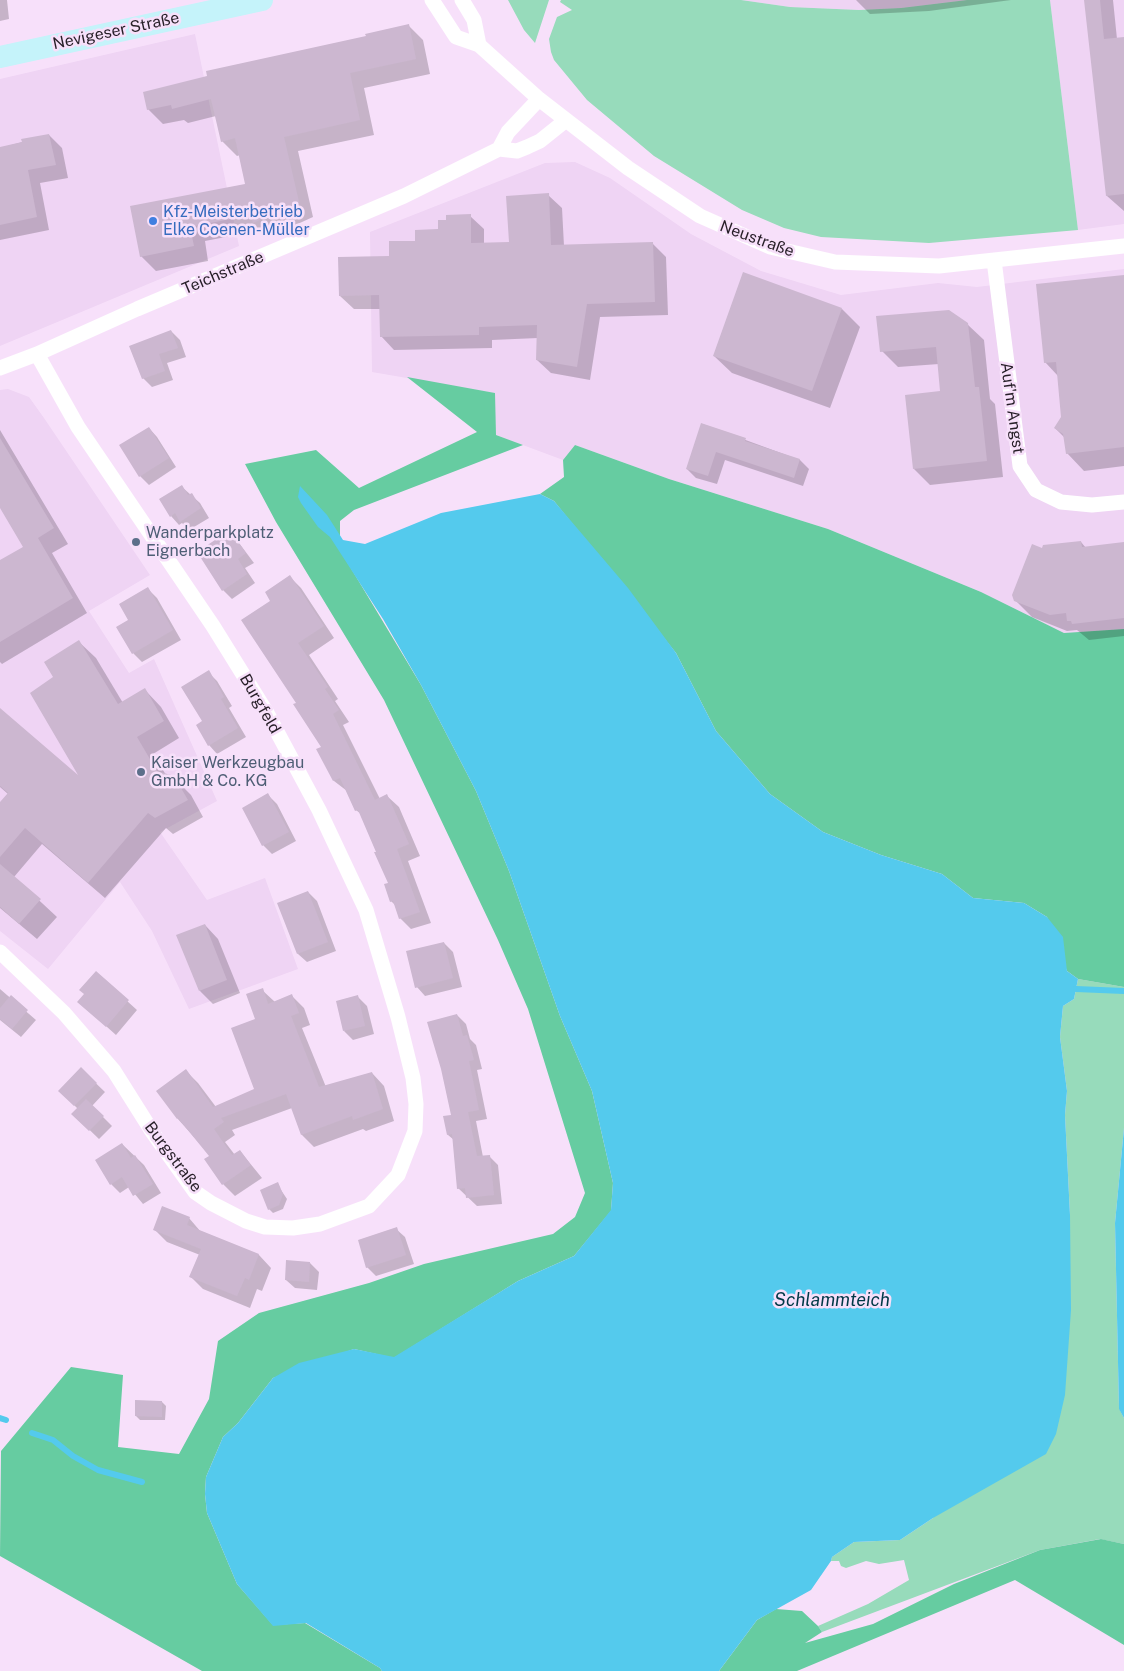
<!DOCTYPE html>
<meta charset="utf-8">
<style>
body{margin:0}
canvas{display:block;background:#f7e0fa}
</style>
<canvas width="1124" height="1671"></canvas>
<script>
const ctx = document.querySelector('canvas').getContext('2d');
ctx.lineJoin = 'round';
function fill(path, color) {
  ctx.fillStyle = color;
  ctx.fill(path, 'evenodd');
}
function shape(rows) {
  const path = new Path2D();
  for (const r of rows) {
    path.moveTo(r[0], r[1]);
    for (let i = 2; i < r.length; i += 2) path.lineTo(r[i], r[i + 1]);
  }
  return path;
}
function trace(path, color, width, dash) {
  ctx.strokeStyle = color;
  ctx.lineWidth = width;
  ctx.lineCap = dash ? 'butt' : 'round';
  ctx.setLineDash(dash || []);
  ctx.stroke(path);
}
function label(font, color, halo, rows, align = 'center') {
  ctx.font = font + ' "Public Sans",sans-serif';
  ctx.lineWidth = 5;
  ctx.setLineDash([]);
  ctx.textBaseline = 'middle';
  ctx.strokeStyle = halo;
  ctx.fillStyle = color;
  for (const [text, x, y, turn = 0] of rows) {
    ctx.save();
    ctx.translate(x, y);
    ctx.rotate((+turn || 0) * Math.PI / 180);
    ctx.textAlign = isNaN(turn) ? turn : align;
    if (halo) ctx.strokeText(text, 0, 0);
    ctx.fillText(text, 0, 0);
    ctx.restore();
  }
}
fill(shape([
 [741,0,967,0,901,8,859,10,790,7],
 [1050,0,1124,0,1124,224,1078,230],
 [195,34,239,246,0,346,0,79],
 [575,162,610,178,691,234,761,271,841,295,938,283,977,287,1124,269,1124,629,1064,633,981,592,828,529,669,479,575,445,563,460,496,435,494,393,372,372,370,232,545,163],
 [8,389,29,397,44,418,150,575,89,611,129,673,154,659,217,801,160,832,207,900,265,878,298,969,189,1009,152,931,120,882,48,969,0,931,0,390]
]), '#efd4f4');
fill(shape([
 [508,0,549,0,535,43,524,30],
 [561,0,741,0,790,7,859,10,901,8,967,0,1050,0,1078,230,929,243,821,237,784,228,742,210,654,156,587,100,554,60,551,52,549,39,557,17,572,10,560,2],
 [1078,979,1124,987,1124,1128,1115,1223,1119,1408,1124,1418,1124,1544,1100,1539,1040,1550,822,1632,818,1626,868,1604,909,1580,904,1560,879,1564,866,1561,846,1568,841,1566,839,1561,831,1561,832,1557,854,1542,900,1540,933,1518,1070,1215,1065,1115,1067,1091,1060,1037,1063,1006,1074,999]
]), '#97dbbb');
fill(shape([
 [407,377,495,393,496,435,523,445,354,510,340,521,340,550,421,685,476,791,509,871,560,1016,592,1091,613,1183,611,1211,574,1256,518,1281,394,1358,354,1349,273,1378,238,1423,223,1437,206,1477,205,1494,207,1513,237,1584,273,1625,305,1623,380,1668,382,1671,202,1671,0,1556,1,1451,71,1367,123,1375,118,1447,179,1454,209,1399,218,1341,259,1313,369,1283,424,1264,553,1234,575,1217,585,1193,528,1009,498,940,384,700,276,522,245,464,316,450,359,488,477,432],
 [575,445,669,479,828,529,981,592,1064,633,1124,629,1124,987,1078,979,1067,971,1047,917,1024,903,973,898,942,874,881,855,823,832,770,794,716,731,676,653,554,501,540,494,564,477,563,460],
 [1101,1539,1124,1544,1124,1645,1015,1580,797,1671,719,1671,757,1620,776,1609,802,1611,818,1626,822,1632,805,1643,873,1624,954,1584,1040,1550]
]), '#66cca1');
fill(shape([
 [300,486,327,515,343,540,365,544,441,513,540,494,554,501,628,588,676,653,716,731,770,794,823,832,881,855,942,874,973,898,1024,903,1047,917,1063,937,1067,971,1078,979,1074,999,1063,1006,1060,1037,1067,1091,1065,1115,1070,1215,1071,1310,1065,1395,1056,1434,1046,1454,933,1518,900,1540,854,1542,832,1557,831,1561,811,1590,757,1620,719,1671,382,1671,380,1668,306,1623,273,1626,237,1584,207,1513,205,1494,206,1477,223,1437,238,1423,273,1378,299,1363,354,1349,394,1357,518,1281,574,1256,611,1210,613,1183,592,1091,560,1016,509,871,476,791,421,685,383,619,330,537,318,527,301,503,298,497],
 [1124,1128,1124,1418,1119,1409,1115,1223]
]), '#54caed');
fill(shape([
 [0,0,7,0,9,19,0,21],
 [856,0,1011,0,929,11,870,14],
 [1086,0,1113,0,1117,39,1124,38,1124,211,1107,196],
 [408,25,423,40,430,74,364,88,374,135,298,151,313,217,269,237,262,230,205,241,208,261,156,271,141,256,246,185,240,155,237,156,222,141,216,116,188,123,184,120,163,124,148,109],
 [49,135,62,148,68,178,40,183,49,230,0,240,0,148],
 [548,195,562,208,564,246,652,243,666,257,668,315,600,317,590,380,551,373,537,360,538,338,492,340,492,348,394,350,381,336,380,309,354,309,340,296,390,258,439,230,448,221,470,216,484,229,484,243,510,243],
 [1124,276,1124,466,1084,471,1067,453,1065,438,1055,428,1062,417,1058,376,1045,362],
 [842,309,860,327,830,408,732,373,714,356],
 [967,324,984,340,990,399,995,404,1003,477,930,485,914,469,942,392,939,364,898,367,882,351],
 [171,331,180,340,186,357,167,363,173,380,152,387,143,378],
 [702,424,800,460,809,469,803,486,725,460,717,484,696,478,687,469],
 [149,428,157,437,176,467,149,485,140,476],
 [0,430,68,544,52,553,87,613,2,664,0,662,0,562,24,547,0,506],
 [182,487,200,503,209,518,189,530,182,523,179,525,171,516],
 [230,531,254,563,245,568,255,583,232,599,223,590],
 [1081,542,1086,548,1124,543,1124,636,1089,640,1077,630,1067,631,1032,617,1016,601,1043,549],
 [290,577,301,588,334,638,309,655,338,699,335,701,349,722,343,725,380,799,387,796,399,807,420,856,408,861,431,923,411,929,400,918,395,905,391,901,390,884,362,815,356,810,347,791,334,781,318,750,323,747,297,703,272,601],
 [148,589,157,598,181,640,142,662,133,653,118,627,130,620],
 [79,642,96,658,123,703,145,690,161,707,179,738,153,754,166,775,173,777,191,795,203,817,173,834,166,828,105,898,42,844,14,877,57,917,37,939,0,908,0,804,8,794,0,787,0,710,82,780,55,678],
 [208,672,217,681,232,706,229,708,246,737,217,754,209,745,204,722],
 [268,795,277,804,296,841,272,854,263,845],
 [308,892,317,901,336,951,307,962,298,954],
 [205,925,218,939,240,993,213,1004,200,991],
 [444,943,453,952,462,987,425,996,417,987],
 [96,973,137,1010,116,1035,88,1010,85,995],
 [0,989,36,1020,21,1037,0,1020],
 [262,990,275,1002,292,996,304,1008,310,1025,302,1028,326,1087,372,1073,384,1086,394,1121,366,1131,363,1129,314,1147,302,1135,292,1108,232,1130,235,1135,225,1142,235,1155,240,1151,262,1178,235,1196,223,1184,211,1156,177,1118,186,1071,198,1083,216,1107,256,1090,257,1020],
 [358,997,367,1006,374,1034,353,1040,344,1031],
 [457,1015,466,1024,470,1039,476,1045,482,1069,477,1070,487,1119,476,1121,483,1157,489,1156,498,1165,502,1204,477,1206,458,1188,454,1140,448,1135,452,1116],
 [81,1069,105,1092,92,1106,112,1126,99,1139,73,1114,78,1109,60,1091],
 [122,1144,144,1165,161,1193,143,1204,129,1187,120,1193,111,1184],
 [277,1184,287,1199,283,1209,273,1213,269,1209],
 [189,1218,201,1232,259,1255,271,1268,262,1291,257,1289,250,1308,203,1289,191,1277,200,1255,167,1242,155,1230],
 [396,1229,405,1237,414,1264,376,1276,367,1267],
 [310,1263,319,1272,317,1290,295,1288,286,1280],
 [162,1402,166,1406,165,1420,140,1420,136,1416]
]), '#0003');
trace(shape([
 [1076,989,1124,991],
 [0,1418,6,1420],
 [32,1433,53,1440,73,1456,98,1470,142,1482]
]), '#54caed', 6);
fill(shape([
 [1084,0,1100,0,1104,39,1124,37,1124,194,1106,196],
 [409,24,416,59,350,73,360,120,284,137,299,202,253,223,251,215,190,227,194,246,140,257,130,206,245,184,235,138,221,142,211,99,172,109,171,105,147,110,143,92,207,76,206,71,366,36,365,34],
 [49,134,56,165,28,170,37,217,0,225,0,147,22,142,21,139],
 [549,193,551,245,653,242,655,302,587,304,577,367,536,360,537,325,479,327,479,335,380,337,379,295,339,296,338,257,389,256,389,241,415,241,415,230,438,229,438,220,446,220,446,215,471,214,471,243,509,242,506,196],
 [743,272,842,308,812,391,713,356],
 [1124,275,1124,447,1066,454,1063,434,1054,428,1061,417,1056,362,1044,363,1036,284],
 [949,310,968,323,975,387,979,387,987,461,913,469,905,395,940,391,936,347,880,352,876,316],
 [171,330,178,348,159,354,165,371,142,379,129,346],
 [701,423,746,438,745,441,800,459,794,478,716,452,708,476,686,469],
 [149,427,169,458,139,477,119,445],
 [0,438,54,528,38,538,73,598,0,642,0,560,23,547,0,508],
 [182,485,188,495,192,493,201,508,180,522,175,513,170,517,159,499],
 [230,530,246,553,238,559,247,574,222,591,197,552],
 [1081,541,1082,547,1124,542,1124,618,1072,624,1071,621,1067,621,1066,613,1050,615,1014,601,1012,595,1032,544,1042,548,1043,545],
 [290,575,324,626,298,643,328,687,325,689,339,710,333,714,375,800,387,794,409,844,397,849,420,912,399,919,393,901,390,902,384,884,388,883,374,852,376,852,358,810,355,811,340,778,333,781,316,749,321,747,293,704,296,703,241,620,270,601,265,592],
 [148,587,173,630,132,654,116,627,128,620,119,604],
 [79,640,118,704,145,688,164,721,137,737,157,771,174,776,188,800,155,818,148,813,88,883,25,828,0,857,0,802,8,793,0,786,0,708,78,775,30,693,53,677,44,662],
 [209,670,224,697,221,699,238,728,208,746,196,725,202,721,181,687],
 [268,793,289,832,262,846,242,808],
 [0,864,41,899,19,924,0,907],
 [308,891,328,942,297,954,277,903],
 [205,924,227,980,199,991,176,935],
 [444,942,453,978,415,988,406,951],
 [96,971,129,1000,106,1027,77,1002,84,994,79,990],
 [263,988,268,1004,292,994,299,1013,291,1016,319,1087,372,1072,383,1109,353,1120,352,1116,301,1135,286,1094,221,1118,224,1122,214,1129,232,1155,240,1150,251,1165,222,1185,204,1159,209,1156,178,1118,177,1119,156,1091,186,1069,213,1107,254,1089,231,1028,255,1019,246,994],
 [11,995,28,1010,12,1029,0,1019,0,1008],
 [358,995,365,1026,343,1031,336,1001],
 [457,1014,463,1036,467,1035,474,1060,469,1061,479,1110,468,1112,477,1156,490,1155,494,1195,466,1198,465,1188,457,1189,452,1134,447,1135,443,1116,451,1115,441,1069,427,1022],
 [81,1067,97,1083,74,1106,58,1091],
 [86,1099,104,1116,89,1131,71,1114],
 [122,1143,131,1158,135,1155,153,1184,133,1196,122,1177,110,1185,95,1160],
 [278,1182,283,1194,279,1205,268,1210,260,1190],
 [162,1206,190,1217,187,1225,259,1254,249,1280,245,1278,237,1296,189,1277,201,1249,153,1230],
 [397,1227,406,1255,366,1268,358,1240],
 [286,1260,310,1262,309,1282,285,1280],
 [135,1400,162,1401,162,1417,135,1416]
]), '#ccb7d0');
trace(shape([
 [432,0,456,37,479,45,539,99,628,168,700,216,770,247,835,262,939,266,1124,246],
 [462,0,474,20,479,45],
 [499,149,508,132,539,99],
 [994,260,1020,466,1036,490,1061,502,1092,505,1124,502],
 [0,368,37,354,137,309,404,196,499,149,517,151,527,147,540,141,565,121],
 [0,952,64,1013,114,1071,153,1133,195,1192,211,1203,246,1221,265,1227,293,1228,320,1224,369,1206,398,1175,415,1131,416,1104,413,1078,398,1017,366,910,319,810,267,713,213,626,78,427,37,354]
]), '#fff', 15);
trace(shape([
 [0,57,262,0]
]), '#c5f3fa', 22);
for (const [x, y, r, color] of [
 [153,221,5,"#3f7fe0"],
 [136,542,5,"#5c6f8a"],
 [141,772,5,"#5c6f8a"]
]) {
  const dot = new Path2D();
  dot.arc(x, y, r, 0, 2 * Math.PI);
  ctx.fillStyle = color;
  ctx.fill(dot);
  trace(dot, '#f7e0fa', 2);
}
label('16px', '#261e27', '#f7e0fa', [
 ["Nevigeser Straße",116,31,-12],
 ["Neustraße",757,239,20],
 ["Teichstraße",223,273,-23],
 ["Auf'm Angst",1012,408,82],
 ["Burgfeld",260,704,60],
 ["Burgstraße",173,1157,53]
]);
label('16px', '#366cbe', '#f7e0fa', [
 ["Kfz-Meisterbetrieb",163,212],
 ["Elke Coenen-Müller",163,230]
], 'left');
label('16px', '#4e5e75', '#f7e0fa', [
 ["Wanderparkplatz",146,533],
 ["Eignerbach",146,551],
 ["Kaiser Werkzeugbau",151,763],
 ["GmbH & Co. KG",151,781]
], 'left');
label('italic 18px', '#003947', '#f7e0fa', [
 ["Schlammteich",832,1300]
]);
</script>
